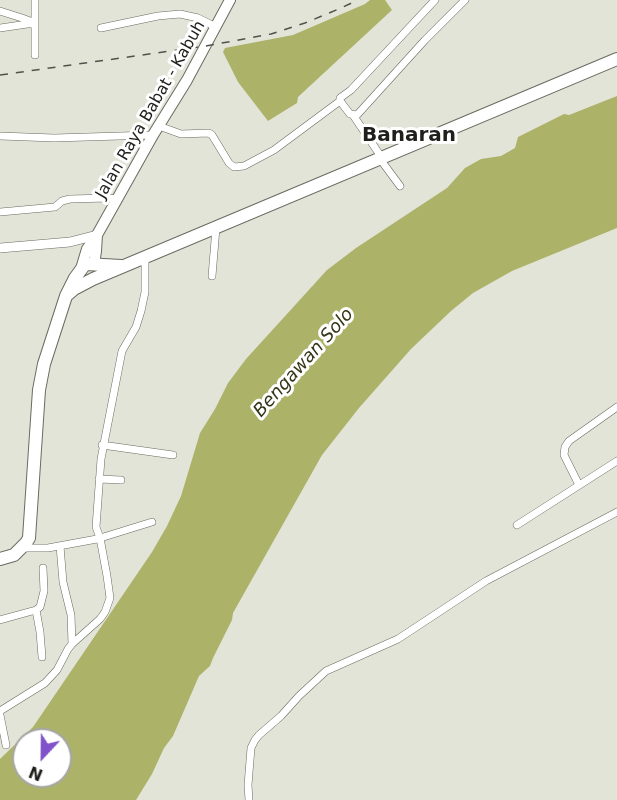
<!DOCTYPE html>
<style>
body{margin:0}
#map{position:relative;width:617px;height:800px;overflow:hidden;background:#e3e4d8;font-family:"DejaVu Sans",sans-serif}
canvas{display:block}
.north{position:absolute;left:12px;top:728px;width:60px;height:60px;box-sizing:border-box;background:#fff;border:2px solid #a5a6a4;border-radius:50%;rotate:202deg;font-size:16px;font-weight:700;line-height:24px;text-align:center;color:#1f201c}
.north::after{content:'';display:block;margin:auto;width:21px;height:27px;background:#8152ca;clip-path:polygon(50% 0,100% 100%,50% 72%,0 100%)}
</style>
<div id="map">
<canvas width="617" height="800"></canvas>
<div class="north">N</div>
</div>
<script>
const ctx = document.querySelector('canvas').getContext('2d');
ctx.lineJoin = 'round';
function fill(path, color) {
  ctx.fillStyle = color;
  ctx.fill(path, 'evenodd');
}
function shape(rows) {
  const path = new Path2D();
  for (const r of rows) {
    path.moveTo(r[0], r[1]);
    for (let i = 2; i < r.length; i += 2) path.lineTo(r[i], r[i + 1]);
  }
  return path;
}
function trace(path, color, width, dash) {
  ctx.strokeStyle = color;
  ctx.lineWidth = width;
  ctx.lineCap = dash ? 'butt' : 'round';
  ctx.setLineDash(dash || []);
  ctx.stroke(path);
}
function label(font, color, halo, rows, align = 'center') {
  ctx.font = font + ' "DejaVu Sans",sans-serif';
  ctx.lineWidth = 6;
  ctx.setLineDash([]);
  ctx.textBaseline = 'middle';
  ctx.strokeStyle = halo;
  ctx.fillStyle = color;
  for (const [text, x, y, turn = 0] of rows) {
    ctx.save();
    ctx.translate(x, y);
    ctx.rotate((+turn || 0) * Math.PI / 180);
    ctx.textAlign = isNaN(turn) ? turn : align;
    if (halo) ctx.strokeText(text, 0, 0);
    ctx.fillText(text, 0, 0);
    ctx.restore();
  }
}
fill(shape([
 [370,0,385,0,392,10,298,97,297,103,268,121,238,82,223,52,225,48,293,35,365,4],
 [617,96,617,228,512,271,473,293,451,311,411,349,359,408,322,455,233,613,232,620,213,658,210,666,199,676,173,736,164,748,152,774,136,800,0,800,0,759,33,727,152,552,167,526,181,496,200,433,215,409,228,383,246,359,327,270,356,248,447,188,465,168,481,159,501,156,515,148,518,137,564,114,569,115],
 [24,740,60,740,60,776,24,776]
]), '#adb269');
const street = shape([
 [0,11,22,18,30,21,31,24],
 [0,28,34,23],
 [101,28,158,16,180,14,198,18,216,27],
 [35,55,35,0],
 [340,101,340,98,351,90,435,0],
 [353,115,382,158],
 [159,126,181,134,209,133,212,135,229,163,234,167,244,166,274,150,340,101,350,114,357,115,425,40,465,0],
 [0,136,54,138,153,135],
 [380,159,400,186],
 [0,212,55,207,62,201,70,199,108,198,117,199],
 [212,276,216,228],
 [102,445,173,455],
 [99,479,121,480],
 [579,485,564,455,565,447,569,441,617,407],
 [517,525,617,461],
 [21,548,48,548,97,539,152,522],
 [36,610,40,632,42,657],
 [0,620,36,610,40,607,44,591,43,568],
 [72,644,100,619,105,612,110,598,107,576,100,538,96,527,101,459,122,351,136,327,141,311,145,292,145,258],
 [0,711,45,683,57,670,68,649,72,644,71,615,63,582,60,546],
 [0,715,6,745],
 [249,800,248,785,251,748,255,740,259,735,281,716,299,696,326,671,398,639,486,581,617,512]
]);
const secondary = shape([
 [0,248,70,242,97,235]
]);
const primary = shape([
 [94,265,96,251,97,235],
 [81,269,87,249,97,235,153,135,187,80,230,0]
]);
const highway = shape([
 [66,296,74,289,93,279,617,59],
 [0,559,14,555,26,543,29,538,39,390,44,364,66,296,75,278,83,267,86,264,121,266]
]);
trace(street, '#696a60', 8);
trace(secondary, '#696a60', 10);
trace(primary, '#696a60', 12);
trace(highway, '#696a60', 14);
trace(street, '#fff', 7);
trace(secondary, '#fff', 9);
trace(primary, '#fff', 10);
trace(highway, '#fff', 12);
trace(shape([
 [0,75,206,46,271,34,305,23,341,8,358,0]
]), '#51524c', 1.5, [8, 8]);
label('16px', '#1f201c', '#fff', [
 ["Jalan Raya Babat - Kabuh",151,110,-60]
]);
label('italic 18px', '#343616', '#fff', [
 ["Bengawan Solo",304,363,-48]
]);
label('bold 20px', '#1f201c', '#fff', [
 ["Banaran",409,136]
]);
</script>
